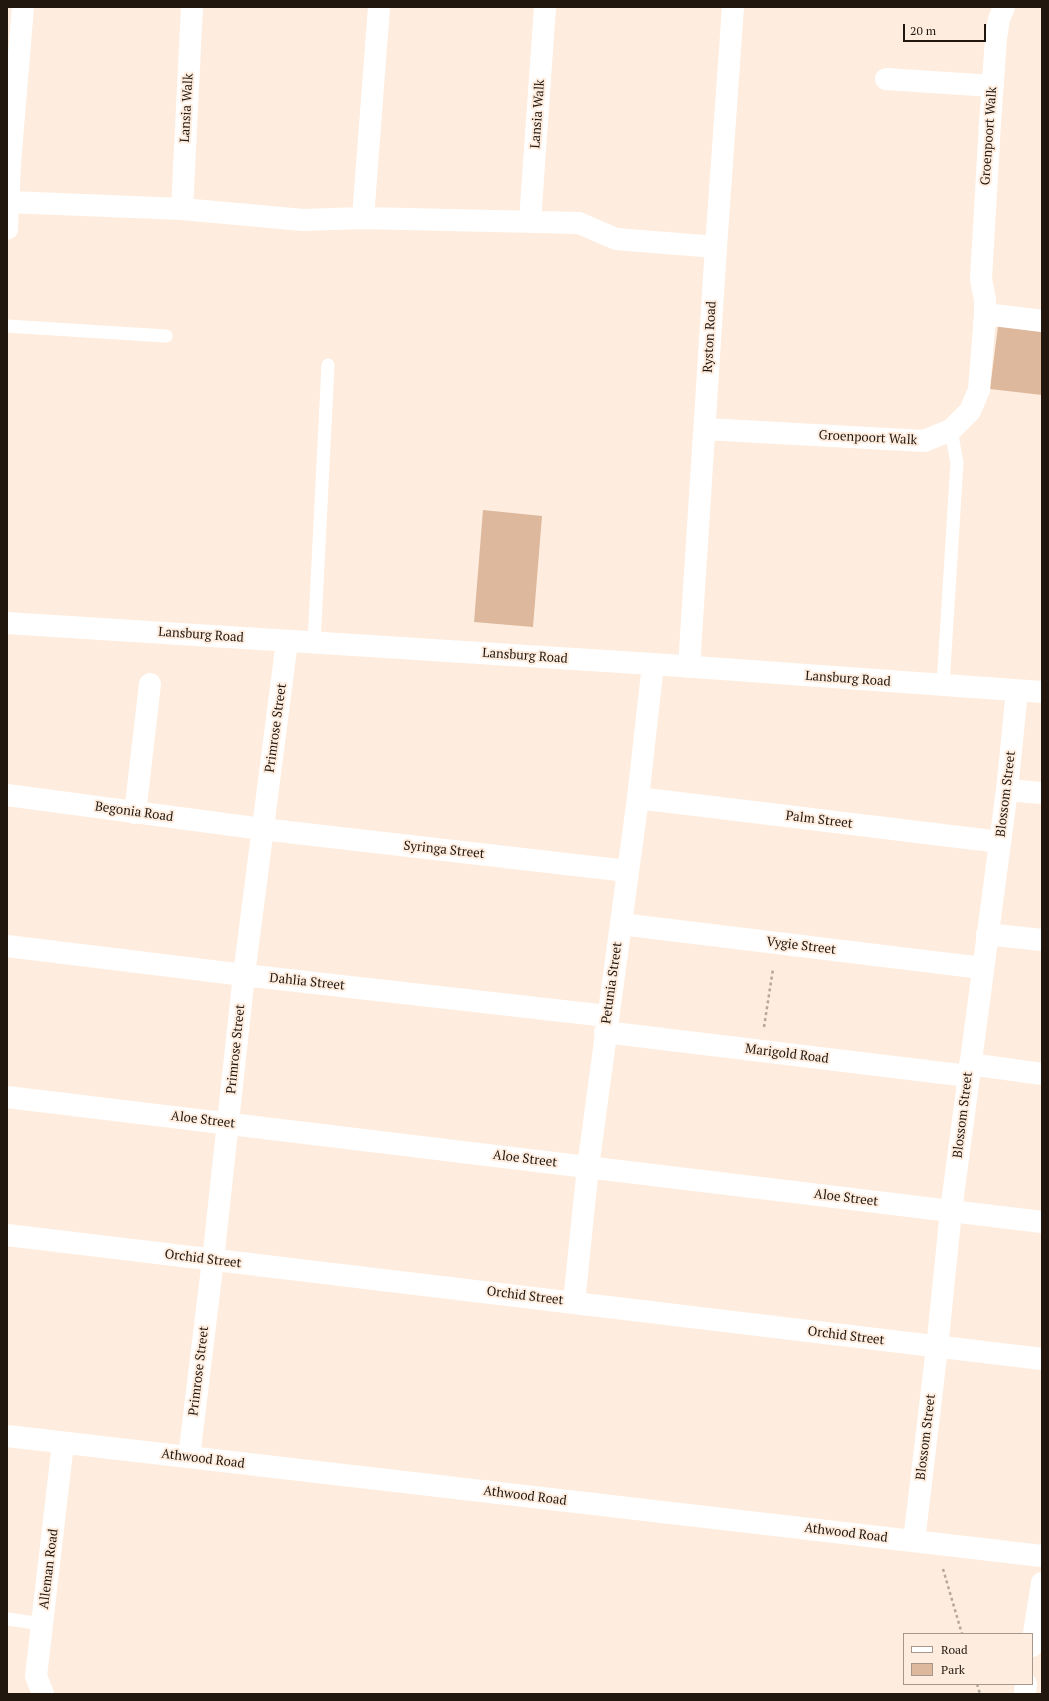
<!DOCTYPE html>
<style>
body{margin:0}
#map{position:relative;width:1049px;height:1701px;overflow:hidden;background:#feeddf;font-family:"PT Serif",serif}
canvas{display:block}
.frame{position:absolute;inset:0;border:8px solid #21170f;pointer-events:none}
.legend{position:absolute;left:903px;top:1633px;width:130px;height:52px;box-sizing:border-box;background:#feeddf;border:1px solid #a6978c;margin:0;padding:5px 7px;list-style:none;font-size:12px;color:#21170f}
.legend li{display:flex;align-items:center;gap:8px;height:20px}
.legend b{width:20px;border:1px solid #a6978c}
.scale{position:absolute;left:903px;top:24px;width:83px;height:18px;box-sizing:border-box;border:2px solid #21170f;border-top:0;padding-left:5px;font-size:12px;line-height:14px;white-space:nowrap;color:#21170f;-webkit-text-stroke:3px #feeddf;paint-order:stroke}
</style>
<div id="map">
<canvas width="1049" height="1701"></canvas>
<div class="frame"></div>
<ul class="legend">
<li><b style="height:5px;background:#fff"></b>Road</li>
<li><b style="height:11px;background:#ddb89c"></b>Park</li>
</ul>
<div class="scale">20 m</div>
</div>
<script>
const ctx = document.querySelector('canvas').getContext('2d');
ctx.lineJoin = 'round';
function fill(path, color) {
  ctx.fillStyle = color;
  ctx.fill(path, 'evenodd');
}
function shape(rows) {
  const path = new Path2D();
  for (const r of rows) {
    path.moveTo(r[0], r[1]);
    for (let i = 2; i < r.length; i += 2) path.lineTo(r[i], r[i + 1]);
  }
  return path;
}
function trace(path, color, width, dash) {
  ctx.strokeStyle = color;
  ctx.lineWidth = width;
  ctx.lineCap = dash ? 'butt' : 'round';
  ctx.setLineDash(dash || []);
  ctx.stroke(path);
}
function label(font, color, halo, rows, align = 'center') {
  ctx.font = font + ' "PT Serif",serif';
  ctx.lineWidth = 4;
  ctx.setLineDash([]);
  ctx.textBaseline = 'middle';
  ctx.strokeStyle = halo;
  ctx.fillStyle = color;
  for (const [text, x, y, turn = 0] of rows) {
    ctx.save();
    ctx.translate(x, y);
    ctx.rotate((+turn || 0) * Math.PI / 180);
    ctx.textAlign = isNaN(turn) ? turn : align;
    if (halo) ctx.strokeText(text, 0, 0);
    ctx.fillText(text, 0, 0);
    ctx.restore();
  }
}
fill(shape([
 [998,326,1042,331,1042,395,990,389],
 [483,510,542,516,533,627,474,622]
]), '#ddb89c');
trace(shape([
 [764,1027,773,969],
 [943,1569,962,1634],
 [977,1684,980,1694]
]), '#b6a79b', 2.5, [3, 3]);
trace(shape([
 [7,326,166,336],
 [314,643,328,365],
 [943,685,957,463,951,430],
 [7,1619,43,1624]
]), '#fff', 13);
trace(shape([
 [1004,7,999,19,996,38,990,123,981,279,985,300,985,314,1042,321],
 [886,79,992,86],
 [9,202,182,209,303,220,363,218,579,223,616,239,716,247],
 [182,209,192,7],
 [363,218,379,7],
 [530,221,545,7],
 [7,229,10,163,23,7],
 [705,429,924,441,951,430,970,411,979,390,985,314],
 [7,623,653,664,1042,692],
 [689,667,716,247,733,7],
 [1007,790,1042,793],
 [7,795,262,829,627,871],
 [638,798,1000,842],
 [135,813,150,684],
 [621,924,982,968],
 [987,934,1042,940],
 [7,946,244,975,607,1016],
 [605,1032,968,1076],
 [970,1064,1042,1074],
 [7,1097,1042,1222],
 [7,1235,1042,1359],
 [574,1302,588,1167,638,798,653,664],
 [7,1436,1042,1556],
 [189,1457,213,1260,244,975,287,641],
 [914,1541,937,1348,951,1211,1007,790,1017,691],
 [1032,1646,1042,1583],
 [43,1694,36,1676,63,1443],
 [1025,1694,1026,1684]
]), '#fff', 22);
label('13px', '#21170f', '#feeddf', [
 ["Lansia Walk",187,108,-87],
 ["Lansia Walk",538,114,-86],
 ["Groenpoort Walk",989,136,-86],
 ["Ryston Road",710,337,-87],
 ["Groenpoort Walk",868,438,3],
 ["Lansburg Road",201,635,4],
 ["Lansburg Road",525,656,4],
 ["Lansburg Road",848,679,4],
 ["Primrose Street",276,728,-82],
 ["Blossom Street",1006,794,-83],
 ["Begonia Road",134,812,8],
 ["Palm Street",819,820,7],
 ["Syringa Street",444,850,6],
 ["Vygie Street",801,946,7],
 ["Dahlia Street",307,982,6],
 ["Petunia Street",612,983,-82],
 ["Primrose Street",236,1049,-84],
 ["Marigold Road",787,1054,7],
 ["Blossom Street",963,1115,-83],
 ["Aloe Street",203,1120,7],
 ["Aloe Street",525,1159,7],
 ["Aloe Street",846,1198,7],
 ["Orchid Street",203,1259,7],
 ["Orchid Street",525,1296,7],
 ["Orchid Street",846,1336,7],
 ["Primrose Street",199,1371,-83],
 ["Blossom Street",926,1437,-83],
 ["Athwood Road",203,1459,7],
 ["Athwood Road",525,1496,7],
 ["Athwood Road",846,1533,7],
 ["Alleman Road",49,1569,-83]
]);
</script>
